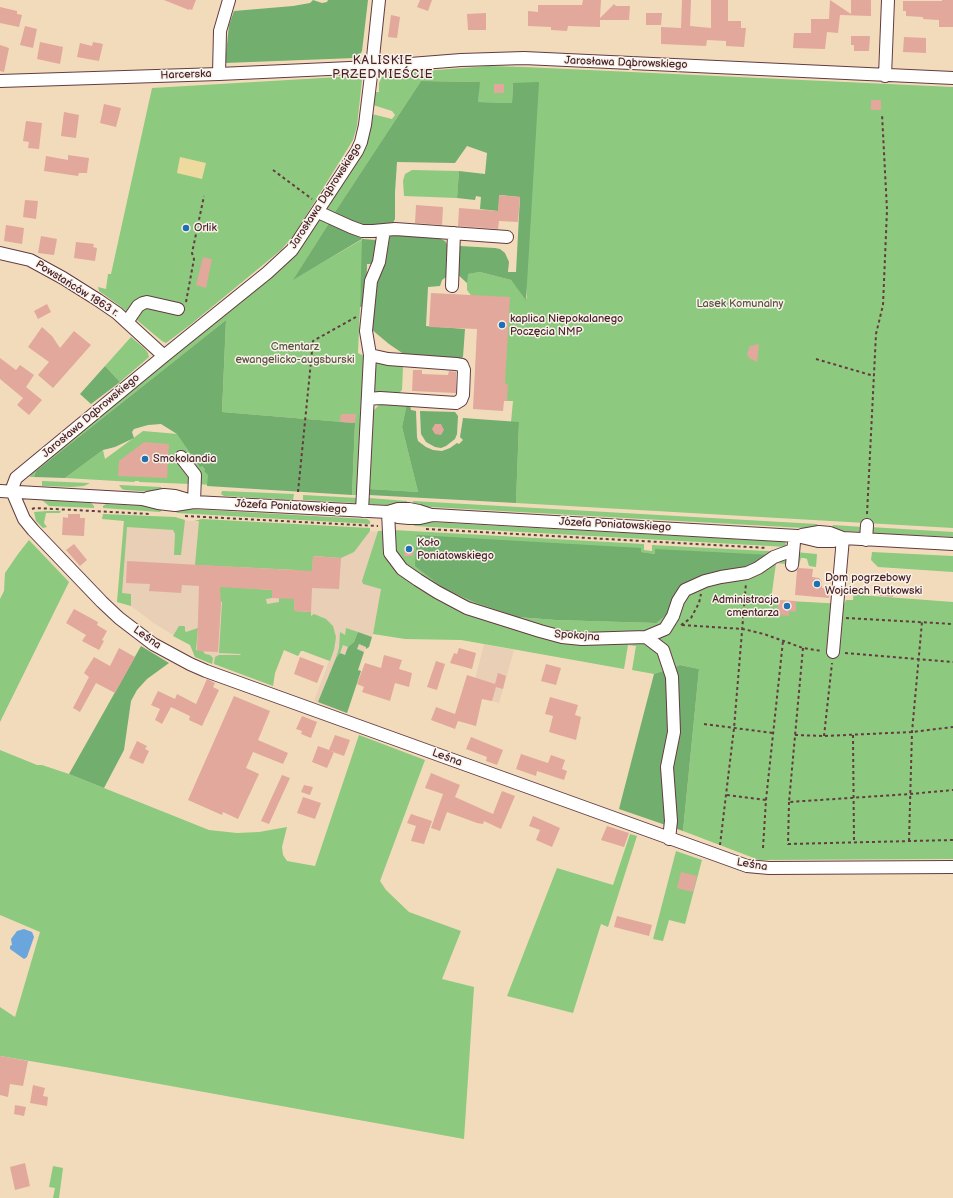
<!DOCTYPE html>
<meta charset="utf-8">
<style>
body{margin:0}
canvas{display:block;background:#f1dbbb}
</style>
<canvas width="953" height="1198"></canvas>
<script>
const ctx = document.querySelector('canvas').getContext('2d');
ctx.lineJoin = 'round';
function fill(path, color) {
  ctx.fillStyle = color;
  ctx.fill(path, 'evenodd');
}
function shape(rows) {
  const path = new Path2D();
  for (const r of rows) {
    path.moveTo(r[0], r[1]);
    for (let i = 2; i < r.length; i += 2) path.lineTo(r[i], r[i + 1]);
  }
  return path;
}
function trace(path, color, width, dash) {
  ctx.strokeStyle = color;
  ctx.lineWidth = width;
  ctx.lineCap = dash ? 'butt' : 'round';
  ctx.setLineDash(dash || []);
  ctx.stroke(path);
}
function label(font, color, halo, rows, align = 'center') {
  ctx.font = font + ' "Balsamiq Sans",sans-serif';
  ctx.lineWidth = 3;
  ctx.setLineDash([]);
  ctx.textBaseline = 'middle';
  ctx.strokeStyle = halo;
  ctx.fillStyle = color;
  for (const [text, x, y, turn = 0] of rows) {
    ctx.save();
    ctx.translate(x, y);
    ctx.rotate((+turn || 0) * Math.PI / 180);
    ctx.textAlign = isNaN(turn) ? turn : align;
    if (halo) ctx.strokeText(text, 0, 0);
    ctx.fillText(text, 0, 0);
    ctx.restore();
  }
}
fill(shape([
 [124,517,384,532,382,585,373,634,369,647,365,649,358,670,361,671,347,713,314,701,329,661,303,651,301,651,298,656,284,650,275,673,273,686,195,657,190,645,155,624,131,606,117,602],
 [484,644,514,650,499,703,471,695]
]), '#e8cfb6');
fill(shape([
 [488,66,524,67,953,87,953,528,516,503,519,422,511,422,513,401,507,401,505,384,473,298,467,290,467,274,480,272,511,280,527,299,513,83,512,103,478,102,479,82,421,81,333,215,324,211,372,114,392,119,395,115,392,111,373,105,375,92,379,92,379,83,382,77,386,74],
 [356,76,360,77,362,80,357,126,353,140,294,235,281,250,190,325,166,343,162,341,120,306,99,291,98,287,106,289,108,274,111,274,152,88],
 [412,170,459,171,457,198,404,196,403,181,405,174],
 [319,219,329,223,294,279,363,239,358,353,366,357,362,477,356,495,352,495,355,423,222,412,226,320,36,471,34,477,30,477,31,472,281,267],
 [131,337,144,348,148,353,149,357,120,382,105,366],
 [377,364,399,364,403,367,402,390,399,393,376,392,373,388,373,367],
 [381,403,407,403,402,427,418,492,369,489,372,412],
 [143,431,178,434,216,485,139,482,139,481,135,481,134,482,65,478,103,450,105,459],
 [42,481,90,483,84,486,72,487,42,486],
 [119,485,161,487,165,493,125,490,122,489],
 [222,491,294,494,293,500,224,496,221,494],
 [303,495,359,498,359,501,356,503,303,500],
 [369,498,407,501,407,504,405,506,369,504],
 [42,500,91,503,94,506,94,508,49,506],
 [413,501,817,524,822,529,412,506],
 [106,504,165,507,160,512,103,508,103,506],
 [173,508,367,519,370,521,370,524,177,513],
 [47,511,61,511,60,513,46,513,44,523,47,527,43,528,36,521,34,512],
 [103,514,175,517,185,520,181,555,174,555,175,534,173,530,127,527,122,593,131,594,131,606,117,602,124,521,102,519],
 [202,519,370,528,370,531,354,552,341,558,313,556,312,582,296,570,195,565,199,521,194,521],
 [412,521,785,542,787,547,415,526,411,524],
 [833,525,864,527,861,532,831,530],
 [870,527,953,532,953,537,872,533],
 [393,530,644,544,644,550,652,551,652,545,786,552,786,564,776,563,771,600,844,604,846,600,853,600,854,587,860,587,860,595,953,602,953,859,759,860,683,831,699,669,680,665,654,674,632,670,636,646,628,645,624,669,484,644,461,640,405,639,373,634,381,589,363,584,362,581,378,531],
 [641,548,640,552,655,554,655,550,656,623,556,620,517,617,476,603,444,589,415,565],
 [29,540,69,582,0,722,0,599,4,591,5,573,18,554],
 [795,552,817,554,816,567,809,566,807,559,804,558,801,558,799,565,794,565],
 [872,552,953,556,953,572,878,567,871,560],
 [217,586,272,590,272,598,266,599,267,604,279,602,279,595,294,591,294,611,311,612,311,616,314,614,326,619,333,626,336,637,334,650,330,661,303,651,301,651,298,656,284,650,275,673,273,686,214,664,215,657,219,655,240,655,241,654,219,653,222,602,217,601],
 [179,626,184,626,185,627,185,631,186,632,198,628,196,650,203,651,205,654,210,655,213,658,212,664,195,657,190,645,173,636],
 [346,628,358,632,354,642,348,647,343,645,340,653,336,658,339,648,340,632,345,635],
 [359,735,425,760,380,881,386,890,409,912,461,931,442,979,474,987,464,1139,71,1068,0,1056,0,1007,15,1017,40,932,0,915,0,750,37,765,42,765,69,774,209,830,237,833,259,832,287,827,282,847,283,855,287,861,315,866],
 [630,834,637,836,608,927,601,924,573,1013,507,996,557,868,613,885],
 [676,851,702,860,685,924,669,920,663,941,653,939],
 [53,1166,63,1168,59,1198,53,1198,55,1188,49,1187]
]), '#8dca7f');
fill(shape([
 [313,0,322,3,327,2,328,0,368,0,362,51,359,56,355,58,225,63,229,25,234,11,293,6,310,3],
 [421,81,480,82,478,102,512,103,513,83,539,82,526,300,511,280,480,272,468,274,467,283,456,273,458,247,460,246,495,248,500,249,505,253,509,262,508,272,516,272,520,197,500,195,498,211,480,209,481,197,476,196,475,200,457,198,459,171,485,174,487,153,467,146,455,163,397,162,395,192,395,219,391,227,365,227,333,215],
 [329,223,363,239,376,240,374,264,367,264,366,306,360,307,362,239,293,280],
 [393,234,441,239,445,241,450,249,449,275,442,280,440,286,428,287,426,326,465,329,463,357,459,360,408,357,389,344,371,329,375,291,379,273,386,258,390,236],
 [226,320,222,412,355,423,352,495,207,486,208,475,204,471,205,470,202,466,200,467,177,434,161,424,148,425,134,429,132,432,134,438,115,447,103,450,65,478,34,477,36,471],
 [105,366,120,382,91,404,80,394],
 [407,403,410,405,411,410,416,411,417,437,418,441,426,447,433,450,442,451,450,448,457,443,459,444,463,440,460,437,463,418,519,422,516,503,369,495,369,489,418,492,402,427],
 [420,411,455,412,458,416,457,434,455,439,446,446,441,448,435,447,426,442,421,434],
 [417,535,641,548,641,552,655,554,655,549,772,555,747,569,704,576,667,614,656,623,556,620,517,617,476,603,444,589,415,566],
 [358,632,372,637,369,647,366,649,366,647,359,644,357,649,364,652,358,670,361,671,347,713,318,702,336,658,340,653,345,655,348,647,354,642],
 [141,646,169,663,147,679,137,690,131,701,124,750,104,788,69,774],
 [680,665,699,669,683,831,619,809,654,674]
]), '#72ae6e');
fill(shape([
 [180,157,206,163,202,179,177,173]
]), '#eeda9e');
fill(shape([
 [24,929,32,932,34,937,27,957,24,959,10,949,10,946,12,945,11,939,17,931]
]), '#6aa6db');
fill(shape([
 [164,0,196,0,192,10,190,9,189,10],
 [420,0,432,0,428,11,417,7],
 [583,0,601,0,600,18,614,4,616,6,630,6,629,20,600,20,600,27,568,26,567,31,551,30,551,27,528,26,528,11,538,12,538,5,582,5],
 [682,0,691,0,690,26,711,28,711,0,728,0,728,21,741,21,741,28,746,28,744,47,726,46,726,41,707,40,706,46,661,44,661,27,681,28],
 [830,0,851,14,851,0,871,0,871,16,840,15,838,33,827,32,825,49,793,48,794,33,811,33,811,19,829,19],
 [942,0,953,0,953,27,939,27,939,20,923,19,923,17,906,16,906,11,903,11,903,1,942,1],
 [0,7,17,11,17,14,22,15,19,27,0,23],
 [486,13,486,30,468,30,467,14],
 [646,13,662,13,661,25,646,25],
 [391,15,400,17,397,38,388,37],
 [25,26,37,29,33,48,20,45],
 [851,36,870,36,869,51,854,51,854,45,851,45],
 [904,37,926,38,926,53,903,52],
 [40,42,63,47,60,64,37,59],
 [93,42,103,44,99,61,77,57,80,43,92,46],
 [0,45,9,48,4,72,0,71],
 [494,84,504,84,504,93,494,93],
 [871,100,881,100,881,110,871,110],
 [104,104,121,108,116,127,100,123],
 [64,112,79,115,76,138,61,136],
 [26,121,42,123,39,149,28,148,29,142,23,141],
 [68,155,89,158,87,173,79,173,78,176,44,171,46,156,68,160],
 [499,195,520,197,518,222,499,221,498,229,458,226,459,208,498,211],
 [25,200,38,201,36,219,23,217],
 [416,205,443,207,442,225,415,223],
 [6,225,24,228,22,244,4,241],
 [41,236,57,239,54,255,38,253],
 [76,242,94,244,93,247,97,248,95,261,74,258],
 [203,257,212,259,206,288,196,285],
 [431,293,510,297,505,384,508,384,507,401,504,401,503,411,473,409,477,329,429,327],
 [47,304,51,312,38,319,34,311],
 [42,327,52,336,60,348,74,331,91,345,53,388,38,375,49,362,28,347],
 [759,344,757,362,749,358,747,354,750,346],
 [0,358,16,370,20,365,34,375,26,387,42,400,29,415,17,405,23,398,0,379],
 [413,370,422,370,422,374,448,375,449,371,456,372,456,393,412,391],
 [341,414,356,414,355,423,340,422],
 [435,424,441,424,444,430,441,435,435,434,432,429],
 [144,442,169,444,167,478,118,476,119,461],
 [68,514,80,514,80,518,85,518,84,536,62,535,63,517,68,518],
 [74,544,87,560,80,566,66,550],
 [405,546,414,547,413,556,404,556],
 [313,556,341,558,339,589,312,588,311,612,294,611,294,599,272,598,272,590,220,587,221,604,218,652,197,651,199,586,182,585,181,593,149,591,150,584,126,583,127,561,312,571],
 [799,568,813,569,812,577,819,578,822,582,822,588,830,589,829,598,795,595,797,570],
 [880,588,893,589,893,597,880,596],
 [778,600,796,601,796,612,789,611,789,616,777,615],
 [74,609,98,622,97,625,107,631,102,640,104,641,99,650,82,641,86,635,66,623],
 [119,648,135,657,115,693,96,683,80,712,73,708,89,677,84,673,94,657,110,666],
 [459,648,476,653,472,669,450,663,454,653,457,654],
 [384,655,402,660,399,669,412,673,409,687,395,683,390,701,362,692,364,687,357,684,365,663,381,668],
 [300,657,324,666,317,683,294,674],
 [436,661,445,664,437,690,427,687],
 [546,664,561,668,556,685,541,681],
 [498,673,506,676,503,689,496,687,492,701,482,699,476,726,458,721,455,729,431,720,436,707,455,714,467,675,495,684],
 [207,679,215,683,213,687,219,690,202,726,189,720,190,716,171,707,162,724,155,720,160,709,151,705,158,691,175,699,177,694,196,704],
 [234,696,270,711,258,740,288,753,283,764,253,752,246,768,259,774,238,819,223,812,222,815,188,800],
 [550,697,578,705,575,715,581,717,576,740,549,732,553,716,545,714],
 [302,716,317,722,311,738,301,734,302,731,296,729],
 [335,735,350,740,344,756,330,751,334,752,327,768,312,762,318,746,329,750],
 [471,737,503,750,497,765,486,761,487,757,466,749],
 [137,741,147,746,145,749,149,751,143,764,129,758],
 [521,754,548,763,551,755,565,760,562,769,567,771,564,780,537,771,536,776,516,769],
 [431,773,460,785,455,797,493,814,502,791,515,796,501,829,484,821,483,824,477,823,447,812,440,831,431,828,443,794,425,788],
 [282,775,290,778,269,824,261,821],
 [304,785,313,787,310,795,301,792],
 [303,797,321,803,315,819,297,813],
 [411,814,432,821,424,844,411,841,416,826,407,823],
 [533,816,560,828,552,847,536,840,540,830,529,826],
 [607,826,629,833,624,847,601,840],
 [681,872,697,876,693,892,677,888],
 [617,916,652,925,649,936,614,927],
 [0,1056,28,1061,23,1086,10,1084,8,1097,0,1095],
 [33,1085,45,1088,43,1096,48,1097,47,1106,30,1103],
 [15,1105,26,1107,24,1116,14,1114],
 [25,1163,30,1186,15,1190,10,1167]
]), '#e2a89c');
const minor = shape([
 [219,74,220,31,229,0],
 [885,76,888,0],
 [953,78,524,58,461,60,372,67,365,125,361,142,357,151,292,250,267,273,164,356,16,478,13,486,12,491,24,519,33,530,102,602,119,618,153,644,190,664,206,671,747,866,769,868,953,867],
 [0,81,219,74,372,67,379,0],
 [318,212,351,227,362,231,373,231,395,229,507,237],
 [0,253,30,260,63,278,98,300,117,313,164,356],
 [452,286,454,233],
 [127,322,138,306,143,303,147,302,178,309],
 [368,399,380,398,456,403,461,400,463,395,464,370,462,365,456,364,388,359,370,355],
 [181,457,195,475,194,502],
 [0,491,142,499,158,503,175,505,194,502,388,512,398,517,409,518,420,518,433,515,797,536,818,541,833,541,843,538],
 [148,498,164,495,175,496,192,501],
 [362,511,370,355,366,331,371,281,379,262,384,230],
 [388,512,390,553,402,569,418,580,437,592,467,608,540,631,562,637,582,639,646,637,665,629,673,616,678,601,685,590,705,581,721,577,747,573,758,568,774,557,793,550],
 [388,512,398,509,409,509,419,511,431,515],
 [802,535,819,532,830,533,843,538,953,544],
 [866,540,867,525],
 [792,565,794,542],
 [646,637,663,650,672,677,674,732,667,767,671,821,669,839],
 [833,652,843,538]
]);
trace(minor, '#633b41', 14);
trace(shape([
 [273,170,312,199],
 [186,302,194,259,192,253,204,196],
 [816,359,874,376],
 [298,492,313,341,356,317],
 [32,509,35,508,150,514],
 [867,514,876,334,883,305,887,210,882,114],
 [185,516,378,526],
 [426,529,767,548],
 [846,618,953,624],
 [681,625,691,618,699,603,701,594],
 [682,625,743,629,764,634,803,648,822,651],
 [803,648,789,802,910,794,953,790],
 [845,653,953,662],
 [704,724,773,733],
 [795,735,824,736,912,732,953,727],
 [853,735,854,842],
 [824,736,832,663],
 [727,795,766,800],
 [789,802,788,844,953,840],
 [909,841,912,732,922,622],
 [720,845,734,728,746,583],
 [763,848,766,800,783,641]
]), '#633b41', 2, [3, 3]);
trace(minor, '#fff', 12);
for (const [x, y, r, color] of [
 [186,228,4,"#1f6fb2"],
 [502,325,4,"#1f6fb2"],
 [145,459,4,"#1f6fb2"],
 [409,549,4,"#1f6fb2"],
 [817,584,4,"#1f6fb2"],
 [787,606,4,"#1f6fb2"]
]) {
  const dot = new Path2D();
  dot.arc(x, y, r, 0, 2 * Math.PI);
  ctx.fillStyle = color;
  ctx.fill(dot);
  trace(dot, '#f7f3e8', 1.5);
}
label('11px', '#4a1f2b', '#f7f3e8', [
 ["Jarosława Dąbrowskiego",626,63,2],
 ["Harcerska",186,75,-2],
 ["Jarosława Dąbrowskiego",326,196,-57],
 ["Powstańców 1863 r.",77,289,32],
 ["Jarosława Dąbrowskiego",91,416,-40],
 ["Józefa Poniatowskiego",291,507,3],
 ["Józefa Poniatowskiego",615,525,3],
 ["Spokojna",577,636,4],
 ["Leśna",147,638,35],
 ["Leśna",447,758,20],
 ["Leśna",752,865,10]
]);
label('11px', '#4a1f2b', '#f7f3e8', [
 ["Orlik",194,228],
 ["kaplica Niepokalanego",510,319],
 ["Poczęcia NMP",510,332],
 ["Smokolandia",153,459],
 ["Koło",417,543],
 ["Poniatowskiego",417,556],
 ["Dom pogrzebowy",825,578],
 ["Wojciech Rutkowski",825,591],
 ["Administracja",779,600,"right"],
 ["cmentarza",779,613,"right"]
], 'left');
label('11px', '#5e5244', '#f7f3e8', [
 ["Lasek Komunalny",740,304],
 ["Cmentarz",295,347],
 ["ewangelicko-augsburski",295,360]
]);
ctx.letterSpacing = '1px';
label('12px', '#4a1f2b', '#f7f3e8', [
 ["KALISKIE",383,61],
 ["PRZEDMIEŚCIE",383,75]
]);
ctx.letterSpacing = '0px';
</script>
